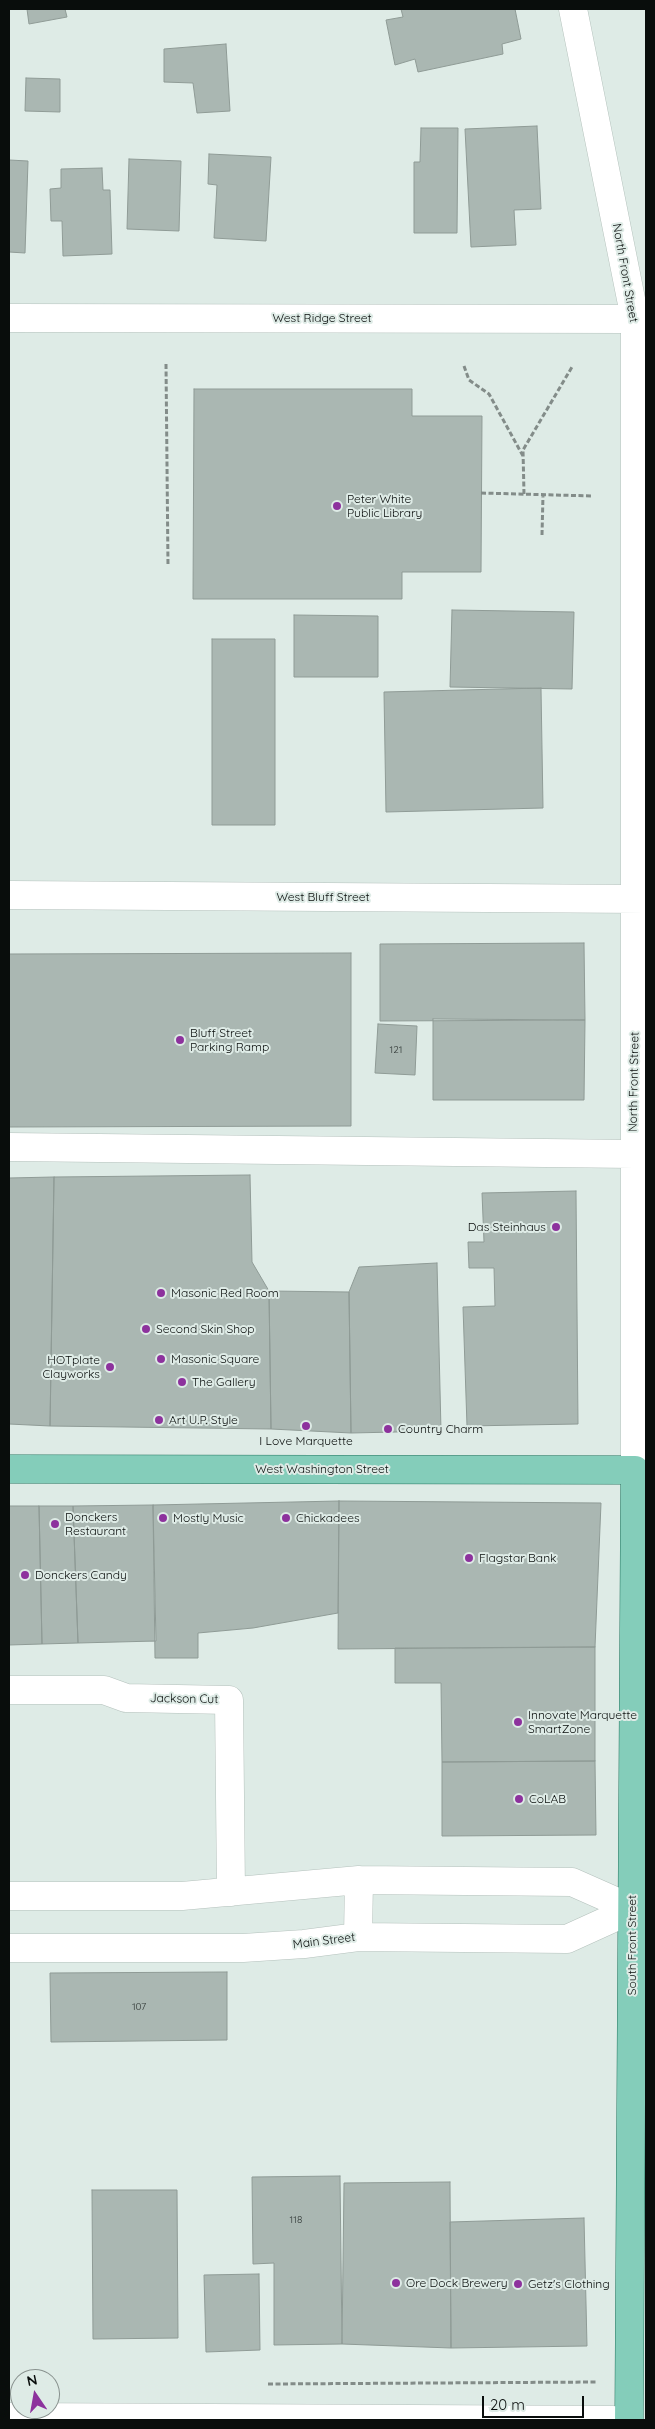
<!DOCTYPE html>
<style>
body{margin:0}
#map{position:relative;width:655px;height:2429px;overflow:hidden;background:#deebe6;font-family:Quicksand,sans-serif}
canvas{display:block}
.frame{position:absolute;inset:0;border:10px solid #090d0c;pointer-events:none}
.north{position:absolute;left:10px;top:2369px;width:50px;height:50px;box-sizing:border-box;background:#deebe6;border:1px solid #89928f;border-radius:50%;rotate:348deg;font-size:14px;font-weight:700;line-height:20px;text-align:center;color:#090d0c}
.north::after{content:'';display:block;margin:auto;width:18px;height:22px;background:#8d329d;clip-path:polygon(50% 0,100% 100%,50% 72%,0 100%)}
.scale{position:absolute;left:482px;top:2396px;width:102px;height:22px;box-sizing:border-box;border:2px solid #090d0c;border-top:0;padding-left:6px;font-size:15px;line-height:18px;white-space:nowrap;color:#090d0c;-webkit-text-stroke:4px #deebe6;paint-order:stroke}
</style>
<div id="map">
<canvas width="655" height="2429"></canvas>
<div class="frame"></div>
<div class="north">N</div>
<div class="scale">20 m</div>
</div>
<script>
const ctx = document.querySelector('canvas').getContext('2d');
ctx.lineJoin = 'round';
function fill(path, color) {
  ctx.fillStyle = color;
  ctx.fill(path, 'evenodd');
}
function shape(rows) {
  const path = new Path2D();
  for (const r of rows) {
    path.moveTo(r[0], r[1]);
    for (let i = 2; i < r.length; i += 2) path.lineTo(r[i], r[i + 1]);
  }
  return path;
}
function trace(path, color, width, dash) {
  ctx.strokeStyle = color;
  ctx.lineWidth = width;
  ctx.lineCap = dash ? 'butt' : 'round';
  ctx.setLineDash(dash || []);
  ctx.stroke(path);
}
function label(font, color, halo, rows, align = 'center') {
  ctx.font = font + ' Quicksand,sans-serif';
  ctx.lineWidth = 4;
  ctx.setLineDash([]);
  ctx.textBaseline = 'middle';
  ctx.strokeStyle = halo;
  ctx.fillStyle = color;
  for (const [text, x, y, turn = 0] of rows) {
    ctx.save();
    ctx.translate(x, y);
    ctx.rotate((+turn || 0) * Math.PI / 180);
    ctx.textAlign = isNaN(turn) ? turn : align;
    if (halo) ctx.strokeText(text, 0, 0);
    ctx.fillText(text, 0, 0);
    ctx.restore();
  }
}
const building = shape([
 [27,9,65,9,67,17,29,24,27,9],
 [401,9,515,9,521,39,502,44,503,54,418,72,415,59,395,65,386,20,403,17,401,9],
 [226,44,230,111,197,113,193,83,164,82,164,49,226,44],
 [26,78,60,79,60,112,25,111,26,78],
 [537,126,541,209,514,210,516,245,471,247,465,129,537,126],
 [421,128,458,128,457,233,414,233,414,162,420,162,421,128],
 [209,154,271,157,266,241,214,238,217,185,208,184,209,154],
 [129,159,181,161,179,231,127,229,129,159],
 [9,160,28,161,25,253,9,252,9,160],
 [102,168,103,190,110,190,112,254,63,256,62,221,51,221,50,189,61,188,61,169,102,168],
 [194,389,412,389,412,416,482,416,481,572,402,572,402,599,193,599,194,389],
 [452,610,574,612,572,689,450,687,452,610],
 [294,615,378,616,378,677,294,677,294,615],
 [212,639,275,639,275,825,212,825,212,639],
 [541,688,543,808,386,812,384,692,541,688],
 [584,943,585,1020,380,1021,380,944,584,943],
 [351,953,351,1126,9,1127,9,954,351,953],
 [433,1019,585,1020,584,1100,433,1100,433,1019],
 [378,1024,417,1026,415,1075,375,1073,378,1024],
 [250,1175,252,1262,269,1291,271,1429,50,1426,54,1177,250,1175],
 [54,1177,50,1426,9,1424,9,1178,54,1177],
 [576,1191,578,1424,467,1426,463,1307,495,1306,494,1268,469,1268,468,1242,484,1242,482,1193,576,1191],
 [437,1263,441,1431,351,1433,349,1292,359,1267,437,1263],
 [269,1291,349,1292,351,1433,271,1429,269,1291],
 [339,1501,338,1613,253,1628,198,1633,198,1658,155,1658,153,1505,339,1501],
 [339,1501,601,1503,595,1647,338,1649,339,1501],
 [153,1505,156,1641,78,1643,73,1506,153,1505],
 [9,1506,39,1506,42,1644,9,1645,9,1506],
 [39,1506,73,1506,78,1643,42,1644,39,1506],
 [595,1647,595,1761,442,1762,441,1683,395,1683,395,1648,595,1647],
 [595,1761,596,1835,442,1836,442,1762,595,1761],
 [227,1972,227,2040,51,2042,50,1973,227,1972],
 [340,2176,342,2344,274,2345,274,2263,253,2264,252,2177,340,2176],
 [450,2182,451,2348,342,2344,344,2183,450,2182],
 [92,2190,177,2190,178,2338,93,2339,92,2190],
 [584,2218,587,2346,451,2348,450,2222,584,2218],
 [259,2274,260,2350,206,2352,204,2275,259,2274]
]);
fill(building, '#aab7b2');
trace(building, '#8f9b96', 1);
const minor = shape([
 [573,9,635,319,635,1470,646,1470],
 [9,318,635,319,646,316],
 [9,895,646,899],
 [9,1147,634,1154],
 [9,1690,104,1690,126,1698,229,1700,231,1892],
 [9,1896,182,1896,359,1880,572,1882,633,1909,646,1909],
 [358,1937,359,1880],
 [9,1948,243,1948,304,1944,358,1937,567,1939,633,1909],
 [9,2417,613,2420]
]);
const major = shape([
 [9,1469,635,1470,629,2420]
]);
trace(minor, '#b4c1bc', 29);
trace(major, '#24745f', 29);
trace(shape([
 [166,364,168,566],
 [464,366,469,380,489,394,523,456],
 [481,493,593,496],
 [524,494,523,450,572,367],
 [542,535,543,495],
 [268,2384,597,2382]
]), '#838c89', 3, [5, 2.5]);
trace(minor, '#fff', 28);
trace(major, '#84cdba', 28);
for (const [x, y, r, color] of [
 [337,506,5,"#8d329d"],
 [180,1040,5,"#8d329d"],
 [556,1227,5,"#8d329d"],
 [161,1293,5,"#8d329d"],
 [146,1329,5,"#8d329d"],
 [161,1359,5,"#8d329d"],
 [110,1367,5,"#8d329d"],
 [182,1382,5,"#8d329d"],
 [159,1420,5,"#8d329d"],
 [306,1426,5,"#8d329d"],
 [388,1429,5,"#8d329d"],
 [163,1518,5,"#8d329d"],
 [286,1518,5,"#8d329d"],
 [55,1524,5,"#8d329d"],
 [469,1558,5,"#8d329d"],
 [25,1575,5,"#8d329d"],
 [518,1722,5,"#8d329d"],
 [519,1799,5,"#8d329d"],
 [396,2283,5,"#8d329d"],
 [518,2284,5,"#8d329d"]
]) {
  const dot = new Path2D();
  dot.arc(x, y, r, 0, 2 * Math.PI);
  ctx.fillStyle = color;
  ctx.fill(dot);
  trace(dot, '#deebe6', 2);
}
label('10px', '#313836', null, [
 ["121",396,1050],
 ["107",139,2007],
 ["118",296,2220]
]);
label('12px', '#090d0c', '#deebe6', [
 ["North Front Street",625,273,80],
 ["West Ridge Street",322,318],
 ["West Bluff Street",323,897],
 ["North Front Street",634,1082,-89],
 ["West Washington Street",322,1469],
 ["Jackson Cut",184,1699,1],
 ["Main Street",324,1941,-7],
 ["South Front Street",632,1945,-90]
]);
label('12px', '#090d0c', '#deebe6', [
 ["Peter White",347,499],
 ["Public Library",347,513],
 ["Bluff Street",190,1033],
 ["Parking Ramp",190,1047],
 ["Das Steinhaus",546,1227,"right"],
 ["Masonic Red Room",171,1293],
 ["Second Skin Shop",156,1329],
 ["Masonic Square",171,1359],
 ["HOTplate",100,1360,"right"],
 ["Clayworks",100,1374,"right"],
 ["The Gallery",192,1382],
 ["Art U.P. Style",169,1420],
 ["Country Charm",398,1429],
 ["I Love Marquette",306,1441,"center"],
 ["Donckers",65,1517],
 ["Restaurant",65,1531],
 ["Mostly Music",173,1518],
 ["Chickadees",296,1518],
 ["Flagstar Bank",479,1558],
 ["Donckers Candy",35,1575],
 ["Innovate Marquette",528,1715],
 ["SmartZone",528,1729],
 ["CoLAB",529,1799],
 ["Ore Dock Brewery",406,2283],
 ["Getz's Clothing",528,2284]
], 'left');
</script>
